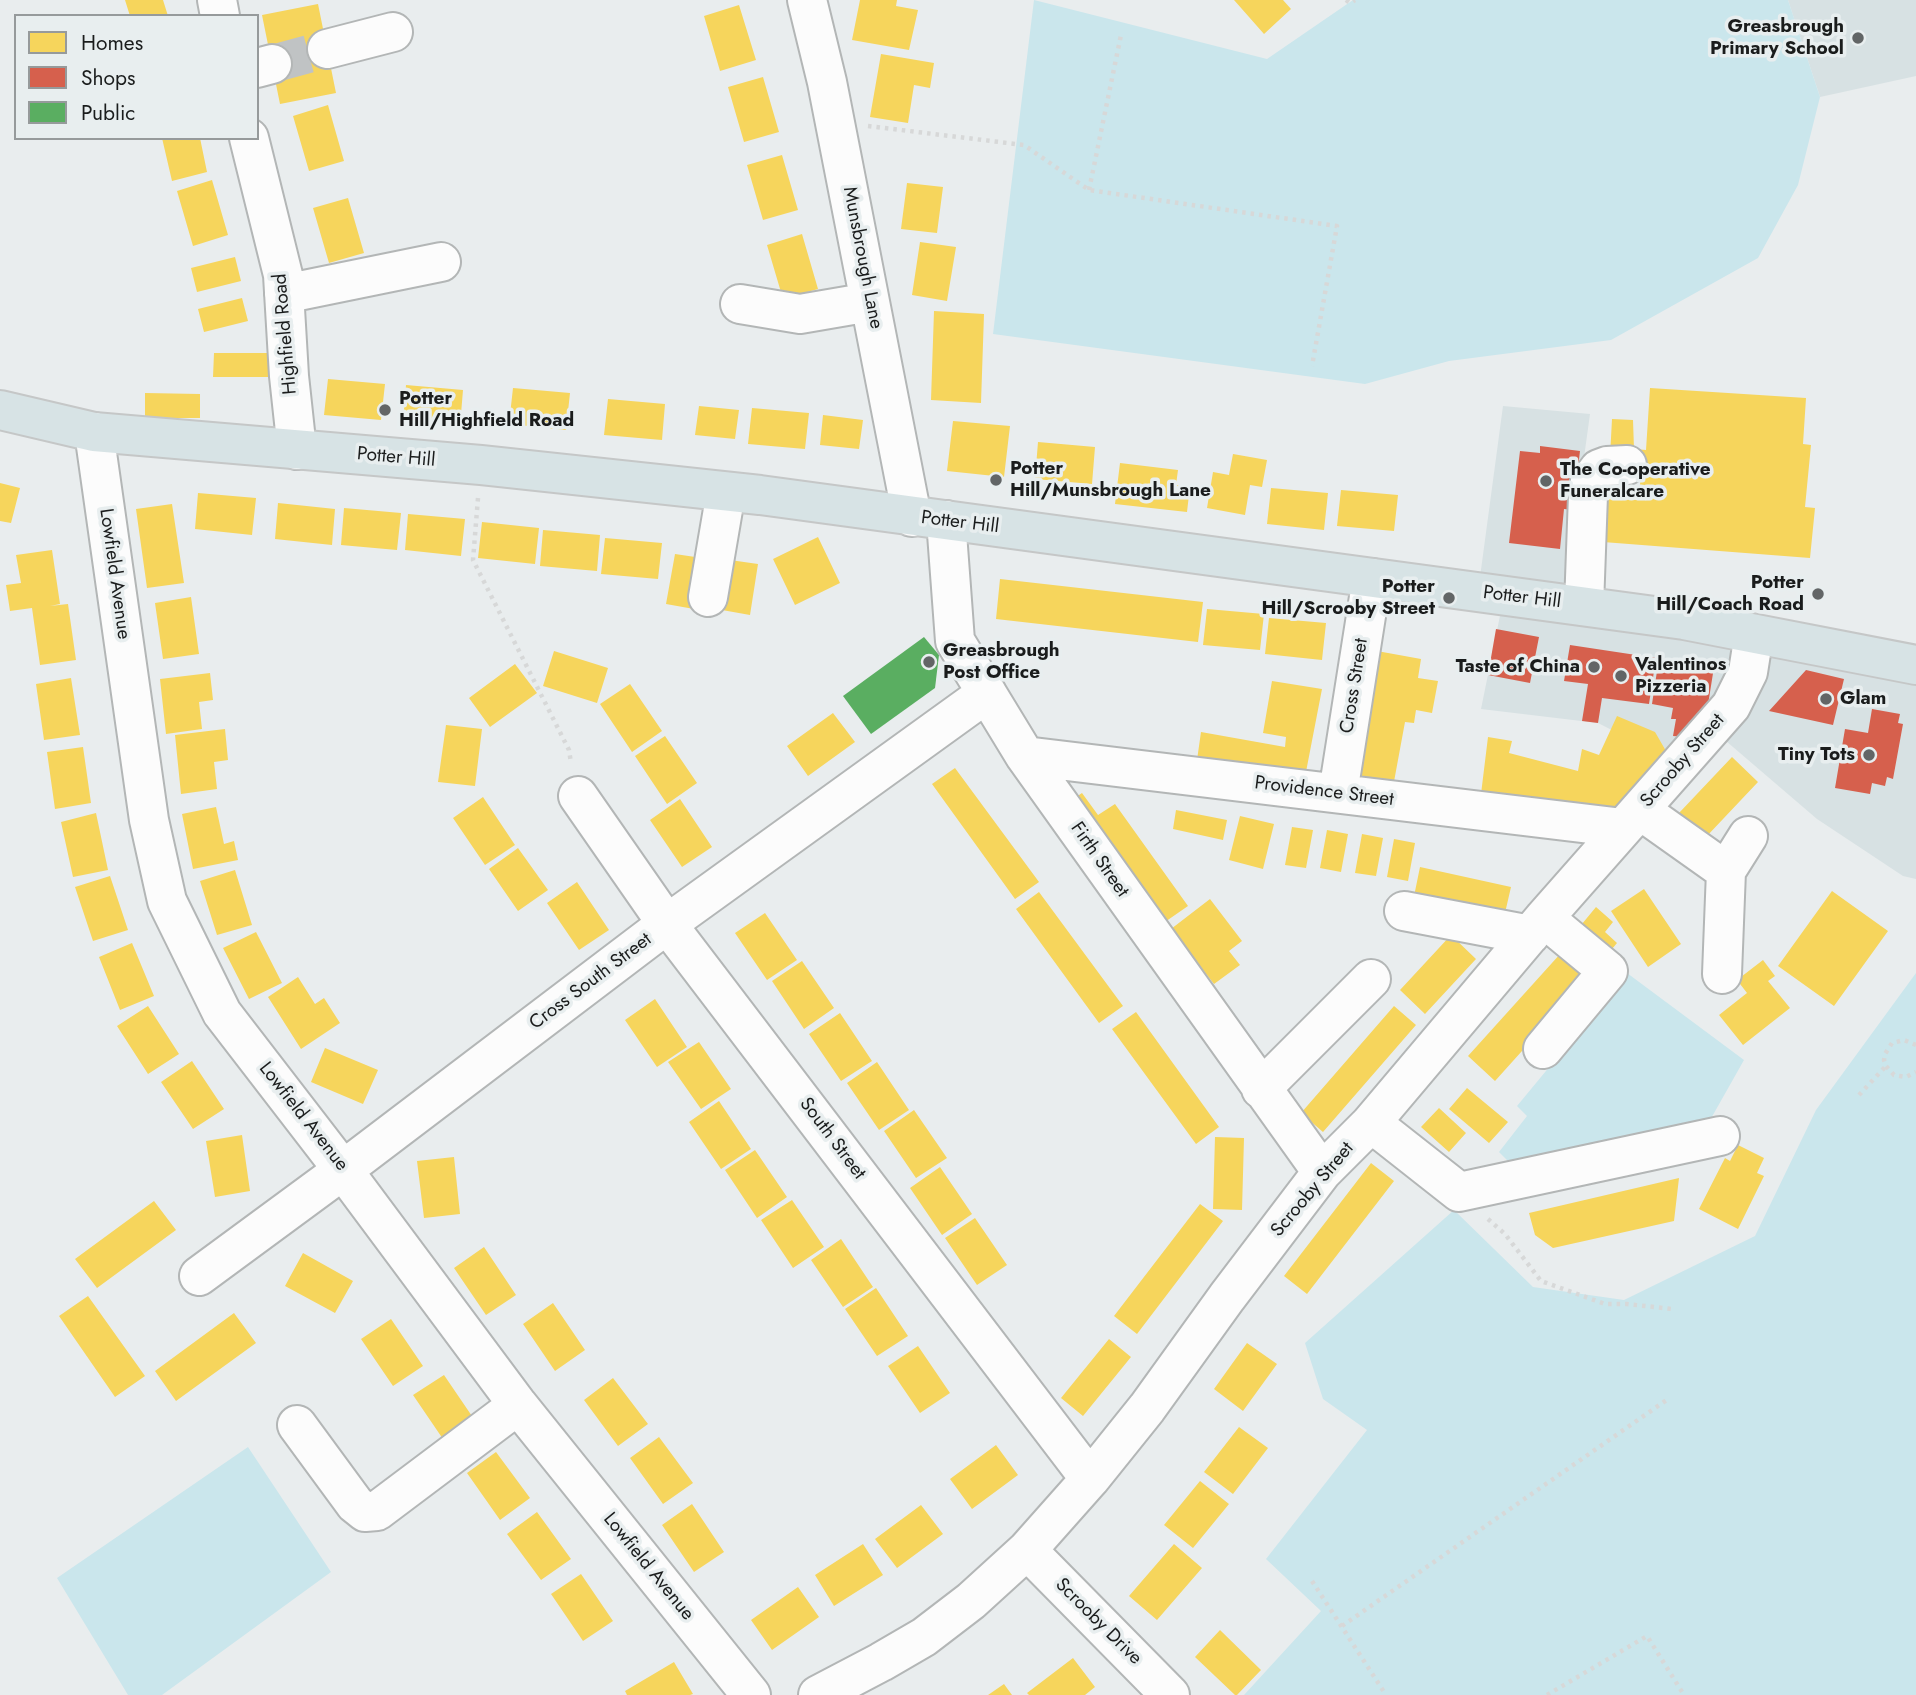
<!DOCTYPE html>
<style>
body{margin:0}
#map{position:relative;width:1916px;height:1695px;overflow:hidden;background:#e9edee;font-family:Jost,sans-serif}
canvas{display:block}
.legend{position:absolute;left:14px;top:14px;width:245px;height:126px;box-sizing:border-box;background:#e8eeef;border:2px solid #969a9b;margin:0;padding:9px 12px;list-style:none;font-size:21px;color:#1a1c1c}
.legend li{display:flex;align-items:center;gap:14px;height:35px}
.legend b{width:35px;border:2px solid #969a9b}
</style>
<div id="map">
<canvas width="1916" height="1695"></canvas>
<ul class="legend">
<li><b style="height:19px;background:#f6d55c"></b>Homes</li>
<li><b style="height:19px;background:#d6604d"></b>Shops</li>
<li><b style="height:19px;background:#5aae61"></b>Public</li>
</ul>
</div>
<script>
const ctx = document.querySelector('canvas').getContext('2d');
ctx.lineJoin = 'round';
function fill(path, color) {
  ctx.fillStyle = color;
  ctx.fill(path, 'evenodd');
}
function shape(rows) {
  const path = new Path2D();
  for (const r of rows) {
    path.moveTo(r[0], r[1]);
    for (let i = 2; i < r.length; i += 2) path.lineTo(r[i], r[i + 1]);
  }
  return path;
}
function trace(path, color, width, dash) {
  ctx.strokeStyle = color;
  ctx.lineWidth = width;
  ctx.lineCap = dash ? 'butt' : 'round';
  ctx.setLineDash(dash || []);
  ctx.stroke(path);
}
function label(font, color, halo, rows, align = 'center') {
  ctx.font = font + ' Jost,sans-serif';
  ctx.lineWidth = 7;
  ctx.setLineDash([]);
  ctx.textBaseline = 'middle';
  ctx.strokeStyle = halo;
  ctx.fillStyle = color;
  for (const [text, x, y, turn = 0] of rows) {
    ctx.save();
    ctx.translate(x, y);
    ctx.rotate((+turn || 0) * Math.PI / 180);
    ctx.textAlign = isNaN(turn) ? turn : align;
    if (halo) ctx.strokeText(text, 0, 0);
    ctx.fillText(text, 0, 0);
    ctx.restore();
  }
}
fill(shape([
 [1788,0,1916,0,1916,76,1820,97],
 [1503,406,1590,414,1564,603,1916,665,1916,879,1903,876,1817,819,1712,729,1665,757,1598,723,1481,709,1504,596,1478,592]
]), '#d7e1e3');
fill(shape([
 [1034,0,1267,59,1353,0,1788,0,1820,97,1798,185,1758,258,1611,340,1449,361,1365,384,993,334],
 [1627,973,1744,1060,1709,1122,1514,1167,1499,1152,1527,1116,1517,1106],
 [1916,973,1916,1695,1244,1695,1321,1611,1266,1559,1367,1430,1323,1399,1305,1343,1454,1210,1533,1287,1624,1300,1755,1236,1816,1110],
 [248,1447,331,1572,162,1695,128,1695,57,1578]
]), '#cae6ec');
fill(shape([
 [125,0,163,0,168,16,130,16],
 [860,0,897,0,896,6,918,10,909,50,852,40],
 [1234,0,1283,0,1291,9,1264,34],
 [318,4,336,93,280,104,262,15],
 [739,5,756,60,720,71,704,16],
 [881,54,934,63,930,88,914,85,908,123,870,117],
 [763,77,779,132,744,142,728,87],
 [328,105,344,161,309,171,293,116],
 [162,138,200,138,207,172,172,181],
 [782,155,798,210,763,220,747,165],
 [212,180,228,235,193,246,177,191],
 [907,183,943,187,937,233,901,229],
 [348,198,364,253,329,263,313,208],
 [802,234,818,289,783,299,767,245],
 [920,242,956,247,947,301,912,295],
 [235,257,241,281,197,292,191,268],
 [242,298,248,321,204,332,198,309],
 [934,311,984,314,981,403,931,400],
 [214,353,268,353,268,377,213,377],
 [328,379,385,384,381,420,324,415],
 [406,385,463,390,460,426,403,421],
 [513,388,570,393,566,430,509,424],
 [1650,388,1806,398,1803,444,1811,445,1805,507,1815,508,1810,558,1603,542,1607,492,1639,494,1643,456,1610,457,1612,419,1633,420,1634,449,1646,450],
 [145,393,200,394,200,418,145,418],
 [608,399,665,404,662,440,604,435],
 [699,406,739,410,735,439,695,435],
 [752,408,809,413,805,449,748,444],
 [823,415,863,420,859,449,820,445],
 [953,421,1010,426,1004,477,947,471],
 [1038,442,1095,447,1092,484,1035,479],
 [1233,454,1267,460,1262,487,1250,485,1245,515,1207,508,1213,472,1229,475],
 [1120,463,1178,470,1176,485,1190,486,1187,512,1115,504],
 [0,483,20,488,11,523,0,521],
 [1271,488,1328,493,1324,530,1267,524],
 [1341,490,1398,495,1394,531,1337,526],
 [198,493,256,498,252,535,195,529],
 [278,503,335,509,332,545,275,539],
 [172,504,184,583,147,588,136,509],
 [344,508,401,513,397,550,341,545],
 [408,514,465,519,461,556,405,550],
 [482,522,539,528,535,564,478,558],
 [543,530,600,535,597,571,540,566],
 [818,537,840,583,795,605,773,559],
 [605,538,662,543,658,579,601,574],
 [52,550,60,604,50,606,68,604,76,660,40,665,32,608,10,611,6,585,21,583,16,555],
 [675,554,702,558,694,609,666,604],
 [730,560,758,564,750,615,722,610],
 [1000,579,1203,602,1198,642,996,619],
 [191,597,199,654,163,659,155,603],
 [1207,609,1264,614,1260,650,1203,645],
 [1269,618,1326,623,1322,660,1265,654],
 [554,651,608,668,597,703,543,686],
 [1377,651,1421,659,1418,678,1438,681,1432,713,1416,710,1414,723,1405,722,1393,787,1354,780],
 [515,664,537,693,490,727,469,698],
 [210,673,213,700,199,702,202,729,166,734,160,679],
 [71,678,80,735,44,740,36,684],
 [1272,681,1322,689,1305,777,1197,760,1201,732,1285,747,1286,737,1263,733],
 [630,684,662,731,632,752,600,704],
 [833,713,855,742,808,776,787,746],
 [1617,716,1655,732,1666,751,1607,817,1481,794,1488,737,1512,741,1509,753,1578,771,1582,749,1599,755],
 [446,725,482,729,475,786,438,782],
 [225,729,228,760,214,762,217,789,181,794,175,735],
 [665,736,697,783,667,804,635,756],
 [83,747,91,803,55,809,47,752],
 [1732,757,1758,782,1706,837,1679,813],
 [955,768,1039,882,1015,899,932,784],
 [1082,793,1098,815,1115,804,1188,906,1162,924,1073,799],
 [483,797,515,845,485,865,453,818],
 [680,799,712,847,682,867,650,820],
 [216,807,224,844,234,841,238,860,193,869,182,814],
 [1176,810,1227,820,1223,840,1173,829],
 [96,813,108,870,73,877,61,822],
 [1240,816,1274,824,1263,869,1229,860],
 [1292,827,1313,830,1306,868,1285,865],
 [1327,830,1348,834,1341,872,1320,868],
 [1362,834,1383,838,1376,876,1355,873],
 [1394,839,1415,843,1408,881,1387,877],
 [518,848,548,890,518,911,489,869],
 [1420,867,1511,887,1502,926,1412,906],
 [235,870,252,925,217,935,200,881],
 [110,876,128,930,93,941,75,887],
 [577,882,609,930,579,950,547,903],
 [1644,889,1681,944,1648,967,1611,911],
 [1832,891,1888,931,1834,1006,1778,966],
 [1039,892,1123,1006,1099,1023,1016,909],
 [1210,899,1242,941,1229,951,1240,965,1214,984,1171,929],
 [1596,907,1613,922,1605,932,1617,943,1607,955,1577,930],
 [765,913,797,960,767,980,735,933],
 [256,932,282,983,249,999,223,948],
 [1451,935,1476,959,1425,1014,1400,990],
 [132,943,154,996,120,1010,99,957],
 [1561,953,1602,962,1495,1081,1468,1056],
 [1763,960,1775,976,1768,981,1790,1008,1743,1045,1719,1015,1747,993,1737,980],
 [802,961,834,1008,804,1029,772,981],
 [298,977,315,1004,324,998,340,1023,301,1049,268,997],
 [655,999,687,1047,657,1067,625,1020],
 [148,1006,179,1054,148,1074,117,1026],
 [1394,1006,1416,1025,1323,1132,1301,1113],
 [1136,1012,1219,1127,1196,1144,1112,1029],
 [840,1013,872,1061,841,1081,809,1034],
 [699,1042,731,1089,701,1109,668,1062],
 [325,1048,378,1070,363,1104,311,1082],
 [192,1061,224,1109,193,1129,161,1082],
 [877,1062,909,1110,879,1130,847,1083],
 [1467,1088,1508,1122,1489,1143,1449,1109],
 [719,1101,751,1149,721,1169,689,1122],
 [1439,1108,1466,1133,1449,1152,1421,1127],
 [914,1110,947,1158,916,1178,884,1131],
 [242,1135,250,1191,215,1197,206,1141],
 [1215,1137,1244,1138,1242,1210,1213,1209],
 [1738,1145,1764,1158,1757,1173,1764,1176,1738,1229,1699,1209,1725,1158,1730,1161],
 [755,1150,787,1197,757,1218,725,1170],
 [454,1157,460,1214,424,1218,417,1161],
 [1371,1163,1394,1181,1307,1294,1284,1276],
 [940,1167,972,1214,942,1235,910,1188],
 [1679,1178,1674,1221,1553,1248,1535,1235,1529,1213],
 [792,1200,824,1247,793,1268,761,1220],
 [154,1201,176,1230,97,1288,75,1259],
 [1200,1204,1223,1221,1137,1334,1114,1316],
 [975,1218,1007,1265,977,1285,945,1238],
 [841,1239,873,1287,843,1307,811,1260],
 [484,1247,516,1295,486,1315,454,1268],
 [303,1253,353,1281,335,1313,285,1286],
 [876,1288,908,1336,877,1356,845,1309],
 [88,1296,145,1376,115,1397,59,1316],
 [553,1303,585,1350,555,1371,523,1324],
 [234,1313,256,1343,176,1401,155,1371],
 [391,1319,423,1366,393,1386,361,1339],
 [1109,1339,1131,1357,1083,1416,1061,1398],
 [1247,1343,1277,1364,1243,1411,1214,1389],
 [918,1346,950,1393,920,1413,888,1366],
 [444,1375,476,1422,445,1442,413,1395],
 [613,1378,648,1424,618,1446,584,1400],
 [1239,1427,1268,1448,1233,1494,1204,1472],
 [659,1437,693,1483,663,1504,630,1458],
 [996,1445,1018,1475,972,1509,950,1479],
 [496,1452,530,1498,500,1520,467,1473],
 [1200,1481,1229,1504,1193,1548,1164,1525],
 [692,1504,724,1552,694,1572,662,1525],
 [921,1505,943,1534,897,1568,875,1539],
 [537,1512,571,1559,541,1580,507,1534],
 [863,1544,883,1575,834,1606,815,1575],
 [1174,1544,1202,1568,1157,1620,1129,1596],
 [581,1574,613,1621,583,1641,551,1594],
 [798,1587,819,1617,772,1650,751,1620],
 [1220,1630,1261,1670,1237,1695,1235,1695,1195,1657],
 [1073,1658,1095,1687,1085,1695,1029,1695,1027,1693],
 [674,1662,693,1694,690,1695,627,1695,625,1691],
 [1004,1684,1012,1695,988,1695]
]), '#f6d55c');
fill(shape([
 [1540,446,1580,451,1573,510,1564,509,1560,549,1509,543,1520,451,1540,453],
 [1496,629,1539,637,1530,683,1488,675],
 [1570,645,1656,658,1649,704,1602,698,1598,723,1582,721,1588,684,1564,681],
 [1659,658,1714,667,1707,711,1685,737,1673,736,1676,719,1671,719,1673,708,1652,704],
 [1806,670,1844,679,1833,725,1769,711],
 [1872,709,1900,714,1898,723,1903,724,1893,779,1887,777,1885,786,1872,783,1870,794,1835,788,1845,729,1868,733]
]), '#d6604d');
fill(shape([
 [924,637,939,655,935,688,871,734,843,696]
]), '#5aae61');
trace(shape([
 [272,64,327,49]
]), '#c0c3c4', 38, [38, 19]);
const minor = shape([
 [217,0,220,16],
 [807,0,827,82,912,517],
 [327,49,393,32],
 [257,68,272,64],
 [249,138,283,275,289,376,297,450],
 [284,294,441,262],
 [740,304,800,314,870,302],
 [94,432,149,820,167,901,222,1013,343,1170,518,1405,751,1695],
 [946,520,955,641,1025,756,1322,1172],
 [708,597,726,492],
 [1584,606,1588,495,1590,481,1599,469,1607,466,1627,465],
 [1025,756,1623,828],
 [1338,793,1372,578],
 [578,796,667,924,1090,1479],
 [1640,810,1726,871,1748,836],
 [1404,911,1530,935],
 [1722,974,1726,871],
 [1543,1049,1608,971,1544,918],
 [1261,1089,1371,979],
 [1370,1124,1379,1129,1459,1192,1720,1136],
 [199,1276,343,1170,667,924,987,693],
 [297,1425,355,1504,365,1512,377,1511,518,1405],
 [1027,1550,1170,1695],
 [818,1695,881,1662,924,1637,971,1601,1027,1550,1090,1479,1147,1408,1227,1297,1322,1172,1370,1124,1544,918,1731,706,1748,672,1754,634]
]);
const major = shape([
 [0,410,94,432,481,465,760,495,1684,620,1916,665]
]);
trace(minor, '#b3b6b6', 42);
trace(major, '#c5c7c7', 42);
trace(shape([
 [1346,0,1350,3,1355,0],
 [868,126,1024,145,1089,190,1337,226,1312,366],
 [1089,190,1121,35],
 [478,498,473,560,569,750,571,763],
 [1916,1045,1904,1040,1892,1043,1885,1054,1884,1060,1886,1066,1894,1075,1906,1077,1916,1072],
 [1859,1095,1886,1066],
 [1488,1219,1505,1234,1541,1281,1605,1304,1627,1304,1672,1309],
 [1312,1581,1386,1695],
 [1342,1626,1668,1399],
 [1547,1695,1647,1636,1684,1695]
]), '#d7d8d8', 4.5, [3.5, 5]);
trace(minor, '#fcfcfc', 38);
trace(major, '#d7e3e5', 38);
for (const [x, y, r, color] of [
 [1858,38,7,"#626566"],
 [385,410,7,"#626566"],
 [996,480,7,"#626566"],
 [1546,481,7,"#626566"],
 [1818,594,7,"#626566"],
 [1449,598,7,"#626566"],
 [929,662,7,"#626566"],
 [1594,667,7,"#626566"],
 [1621,676,7,"#626566"],
 [1826,699,7,"#626566"],
 [1869,755,7,"#626566"]
]) {
  const dot = new Path2D();
  dot.arc(x, y, r, 0, 2 * Math.PI);
  ctx.fillStyle = color;
  ctx.fill(dot);
  trace(dot, '#e8eeef', 2.5);
}
label('bold 19px', '#1a1c1c', '#e8eeef', [
 ["Greasbrough",1844,27,"right"],
 ["Primary School",1844,49,"right"],
 ["Potter",399,399],
 ["Hill/Highfield Road",399,421],
 ["Potter",1010,469],
 ["Hill/Munsbrough Lane",1010,491],
 ["The Co-operative",1560,470],
 ["Funeralcare",1560,492],
 ["Potter",1804,583,"right"],
 ["Hill/Coach Road",1804,605,"right"],
 ["Potter",1435,587,"right"],
 ["Hill/Scrooby Street",1435,609,"right"],
 ["Greasbrough",943,651],
 ["Post Office",943,673],
 ["Valentinos",1635,665],
 ["Pizzeria",1635,687],
 ["Taste of China",1580,667,"right"],
 ["Glam",1840,699],
 ["Tiny Tots",1855,755,"right"]
], 'left');
label('19px', '#1a1c1c', '#e8eeef', [
 ["Munsbrough Lane",862,258,79],
 ["Highfield Road",286,334,-95],
 ["Potter Hill",396,458,5],
 ["Potter Hill",960,523,7],
 ["Lowfield Avenue",114,574,82],
 ["Potter Hill",1522,598,7],
 ["Cross Street",1355,686,-81],
 ["Scrooby Street",1683,761,-49],
 ["Providence Street",1324,792,7],
 ["Firth Street",1099,860,55],
 ["Cross South Street",591,982,-37],
 ["Lowfield Avenue",303,1117,52],
 ["South Street",832,1139,53],
 ["Scrooby Street",1313,1190,-50],
 ["Lowfield Avenue",648,1567,51],
 ["Scrooby Drive",1098,1622,45]
]);
</script>
